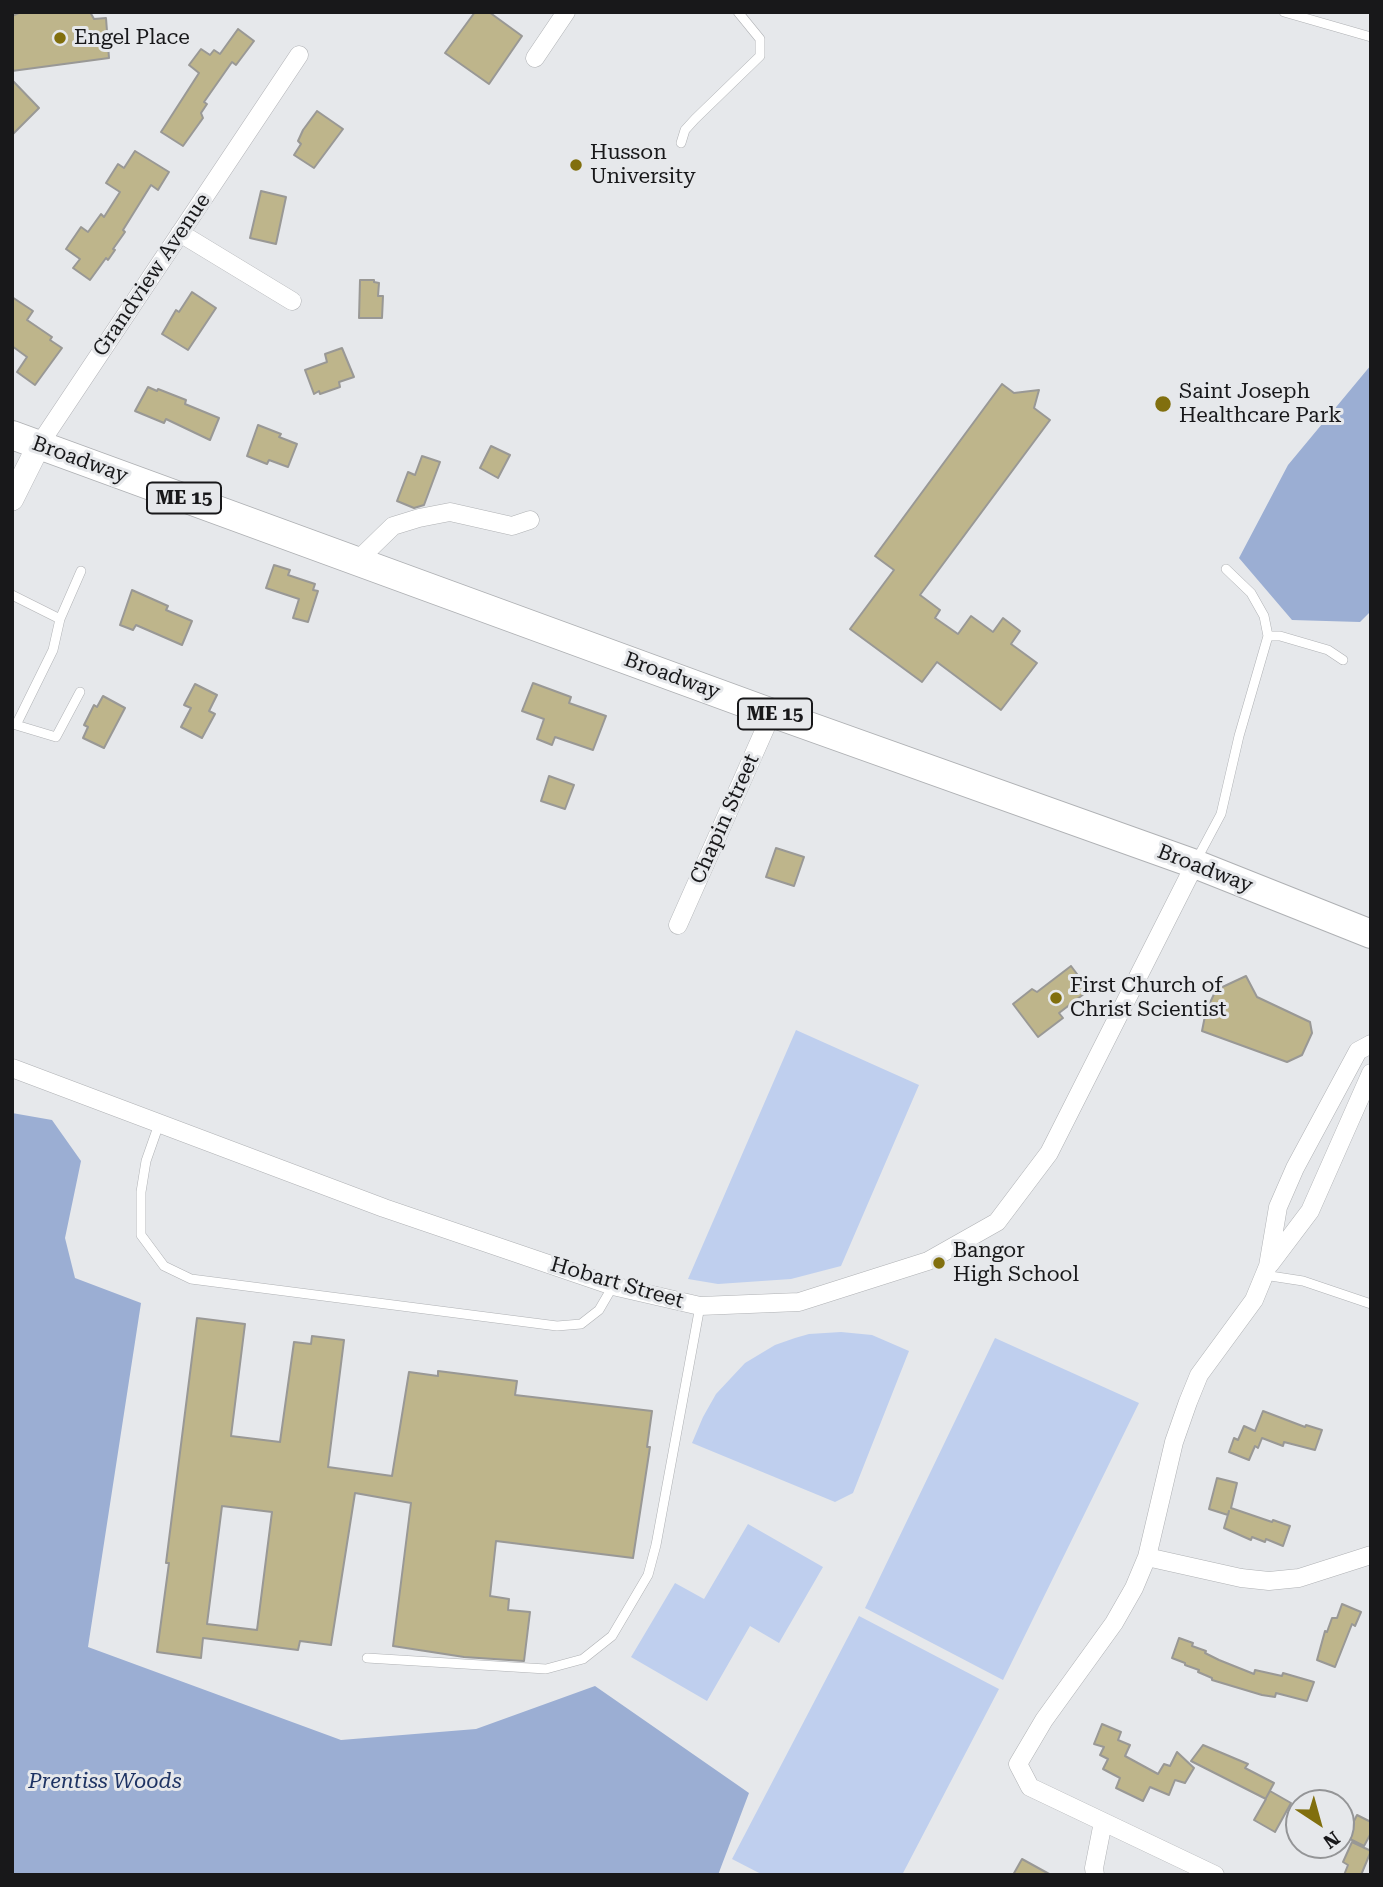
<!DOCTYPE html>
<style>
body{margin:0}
#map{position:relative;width:1383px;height:1887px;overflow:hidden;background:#e6e8eb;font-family:"Roboto Serif",serif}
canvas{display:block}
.frame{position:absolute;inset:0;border:14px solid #18181a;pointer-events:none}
.north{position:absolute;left:1285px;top:1789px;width:70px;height:70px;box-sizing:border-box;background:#e6e8eb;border:2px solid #949597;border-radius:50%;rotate:144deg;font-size:19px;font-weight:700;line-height:28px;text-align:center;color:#18181a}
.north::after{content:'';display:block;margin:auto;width:24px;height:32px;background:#816f0e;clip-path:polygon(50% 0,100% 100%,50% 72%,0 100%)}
</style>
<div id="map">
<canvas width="1383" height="1887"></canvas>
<div class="frame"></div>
<div class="north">N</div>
</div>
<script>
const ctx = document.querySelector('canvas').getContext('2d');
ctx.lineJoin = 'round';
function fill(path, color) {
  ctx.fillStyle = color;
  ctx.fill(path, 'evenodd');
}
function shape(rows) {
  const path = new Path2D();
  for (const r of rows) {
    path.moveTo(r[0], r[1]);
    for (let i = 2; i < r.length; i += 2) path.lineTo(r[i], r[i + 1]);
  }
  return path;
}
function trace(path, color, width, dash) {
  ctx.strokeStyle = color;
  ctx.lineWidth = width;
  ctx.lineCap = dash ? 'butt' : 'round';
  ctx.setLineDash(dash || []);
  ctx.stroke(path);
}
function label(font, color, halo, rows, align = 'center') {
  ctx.font = font + ' "Roboto Serif",serif';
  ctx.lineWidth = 6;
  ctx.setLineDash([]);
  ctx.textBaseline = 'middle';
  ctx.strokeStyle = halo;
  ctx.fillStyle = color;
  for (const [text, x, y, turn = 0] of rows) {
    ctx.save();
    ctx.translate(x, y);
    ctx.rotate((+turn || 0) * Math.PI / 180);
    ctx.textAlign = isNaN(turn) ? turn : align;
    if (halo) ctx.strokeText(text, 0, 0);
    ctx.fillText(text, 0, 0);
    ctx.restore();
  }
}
fill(shape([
 [796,1030,919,1085,841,1266,791,1279,718,1284,688,1279],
 [841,1332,872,1335,909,1351,853,1493,835,1502,692,1443,703,1417,716,1394,745,1363,775,1345,795,1338,809,1334],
 [995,1338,1139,1403,1003,1680,865,1608],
 [748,1524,823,1567,779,1643,750,1626,707,1701,631,1657,675,1583,704,1599],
 [859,1616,999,1689,902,1875,763,1875,732,1859]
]), '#bfcfee');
fill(shape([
 [1371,365,1371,611,1360,622,1292,620,1239,558,1288,465],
 [12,1113,52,1120,81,1161,65,1238,75,1278,141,1303,88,1647,341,1740,476,1729,595,1686,749,1793,718,1875,12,1875]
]), '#9baed3');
const building = shape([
 [21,12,90,12,94,19,106,18,109,58,12,71,12,16,21,12],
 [475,12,489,12,522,36,489,84,445,53,475,12],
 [238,29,254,41,236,65,232,62,204,102,207,104,201,113,203,118,183,146,161,132,199,73,189,65,201,49,210,55,214,50,220,54,238,29],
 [12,80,39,108,12,135,12,80],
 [317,111,343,129,314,168,294,155,301,144,298,141,303,130,317,111],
 [135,151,169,172,158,190,151,185,123,230,125,232,113,249,115,250,108,260,106,258,90,280,73,268,80,259,66,249,81,227,88,232,101,214,104,217,120,192,106,183,118,164,124,168,135,151],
 [261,191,286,197,276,244,250,238,261,191],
 [360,280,374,280,374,282,379,283,378,296,383,296,382,318,359,318,360,280],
 [192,292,216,308,188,350,162,334,176,310,179,312,192,292],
 [12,297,33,311,27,320,52,337,50,340,62,348,35,385,17,372,27,357,12,346,12,297],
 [342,348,354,377,339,382,340,387,320,394,319,391,314,394,305,370,327,362,325,354,342,348],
 [1002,384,1014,393,1039,390,1034,408,1050,420,920,595,940,610,935,618,958,634,971,616,993,632,1003,618,1020,631,1011,644,1037,663,1001,710,937,662,922,682,850,629,894,570,875,556,1002,384],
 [148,387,157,391,158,389,186,400,185,404,219,418,210,440,166,419,164,423,135,411,148,387],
 [258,425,281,434,279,437,297,444,288,467,269,460,267,464,247,456,258,425],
 [491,446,510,455,498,478,480,468,491,446],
 [422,456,440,462,424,505,414,508,397,501,408,472,415,475,422,456],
 [274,565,290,570,288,575,315,584,313,590,318,591,308,622,293,618,299,599,266,588,274,565],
 [132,590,168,606,166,610,192,621,182,645,136,625,133,630,120,625,132,590],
 [533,683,571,697,569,703,606,716,593,750,555,737,552,745,537,739,544,719,522,711,533,683],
 [195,684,217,695,209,711,215,714,202,738,181,727,191,708,184,705,195,684],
 [103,696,125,708,104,748,83,738,88,727,84,725,94,705,97,707,103,696],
 [549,776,574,785,565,809,541,801,549,776],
 [776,848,804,857,794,886,766,877,776,848],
 [1071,966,1089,990,1059,1013,1063,1018,1038,1037,1013,1004,1032,989,1037,992,1071,966],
 [1246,976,1257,997,1310,1022,1312,1033,1302,1055,1287,1062,1202,1031,1206,1011,1216,990,1246,976],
 [197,1318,245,1324,231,1436,280,1442,294,1342,311,1344,312,1336,344,1340,328,1467,392,1476,409,1372,438,1376,438,1371,517,1381,515,1395,652,1411,647,1447,650,1447,633,1558,496,1541,490,1596,509,1599,508,1610,530,1612,524,1661,464,1657,393,1646,411,1503,355,1493,331,1645,300,1641,298,1650,203,1638,201,1658,157,1652,169,1563,166,1563,197,1318],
 [222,1506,272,1512,257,1630,207,1624,222,1506],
 [1263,1411,1305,1427,1306,1425,1322,1430,1315,1450,1284,1442,1283,1446,1262,1438,1258,1448,1255,1446,1249,1460,1229,1452,1234,1438,1238,1440,1244,1426,1255,1431,1263,1411],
 [1217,1478,1237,1483,1231,1508,1272,1522,1273,1520,1290,1526,1283,1546,1266,1539,1265,1542,1252,1537,1251,1540,1224,1528,1229,1511,1228,1515,1209,1509,1217,1478],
 [1342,1604,1361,1612,1355,1626,1352,1624,1335,1667,1317,1660,1325,1631,1327,1632,1332,1618,1337,1618,1342,1604],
 [1179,1638,1193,1643,1192,1646,1206,1651,1205,1653,1219,1660,1254,1674,1255,1670,1282,1676,1283,1673,1314,1682,1307,1701,1276,1693,1275,1697,1262,1695,1212,1680,1212,1678,1198,1672,1199,1670,1185,1665,1185,1663,1172,1658,1179,1638],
 [1102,1724,1121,1732,1118,1740,1130,1745,1125,1756,1158,1774,1164,1764,1170,1766,1177,1752,1194,1768,1185,1783,1175,1780,1169,1795,1150,1787,1143,1801,1116,1788,1120,1778,1103,1769,1108,1759,1100,1755,1104,1747,1094,1744,1102,1724],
 [1203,1745,1248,1764,1245,1768,1274,1783,1266,1798,1270,1791,1291,1803,1275,1832,1254,1820,1266,1799,1191,1761,1203,1745],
 [1357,1815,1371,1822,1371,1833,1364,1846,1346,1837,1357,1815],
 [1352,1842,1371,1851,1361,1875,1344,1875,1348,1865,1343,1862,1352,1842],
 [1022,1859,1051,1875,1013,1875,1022,1859]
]);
fill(building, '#beb58b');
trace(building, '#999895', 2);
const service = shape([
 [1284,12,1371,37],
 [681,143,685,130,695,119,760,56,760,39,738,12],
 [12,595,60,619,81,571],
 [1268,636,1280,636,1328,650,1343,660],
 [12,724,16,725,53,650,60,619],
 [16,725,56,737,80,692],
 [1197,859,1221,814,1239,736,1268,636,1264,616,1251,593,1226,569],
 [159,1124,146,1161,141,1192,141,1235,164,1266,191,1279,557,1326,581,1324,599,1310,613,1286],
 [1264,1275,1303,1281,1371,1304],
 [367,1658,546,1669,583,1659,612,1636,648,1575,656,1545,700,1306]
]);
const minor = shape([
 [535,58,566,12],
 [180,233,292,301],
 [39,445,299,55],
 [357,561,393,526,419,518,450,512,512,526,530,520],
 [678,925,772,713],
 [12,1068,384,1208,613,1286,700,1306,799,1302,928,1261,997,1222,1049,1153,1195,864],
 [1270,1264,1310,1211,1371,1073],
 [1147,1557,1241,1578,1269,1581,1299,1578,1371,1555],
 [1095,1875,1094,1868,1103,1822],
 [1215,1875,1030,1787,1018,1764,1044,1720,1114,1623,1134,1588,1147,1557,1174,1442,1188,1402,1199,1375,1254,1300,1268,1266,1278,1207,1295,1168,1358,1051,1371,1044]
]);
const tertiary = shape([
 [12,499,39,445]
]);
const primary = shape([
 [12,435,772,713,1195,864,1371,934]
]);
trace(service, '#afb1b4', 10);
trace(minor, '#afb1b4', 19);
trace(tertiary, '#afb1b4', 24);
trace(primary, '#afb1b4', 30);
trace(service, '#fff', 9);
trace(minor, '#fff', 18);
trace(tertiary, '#fff', 23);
trace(primary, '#fff', 28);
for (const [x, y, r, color] of [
 [60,38,7,"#816f0e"],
 [576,165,7,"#816f0e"],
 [1163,404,9,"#816f0e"],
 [1056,998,7,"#816f0e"],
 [939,1263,7,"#816f0e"]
]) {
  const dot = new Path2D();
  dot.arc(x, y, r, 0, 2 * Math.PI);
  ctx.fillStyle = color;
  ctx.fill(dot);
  trace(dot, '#e6e8eb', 2.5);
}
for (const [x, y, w] of [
 [184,498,74],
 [775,714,74]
]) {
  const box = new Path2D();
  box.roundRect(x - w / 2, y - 15.5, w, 31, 5);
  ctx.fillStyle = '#e6e8eb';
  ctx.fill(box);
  trace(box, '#18181a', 2);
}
label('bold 19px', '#18181a', null, [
 ["ME 15",184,498],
 ["ME 15",775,714]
]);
label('21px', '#18181a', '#e6e8eb', [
 ["Engel Place",74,38],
 ["Husson",590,153],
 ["University",590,177],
 ["Saint Joseph",1179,392],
 ["Healthcare Park",1179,416],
 ["First Church of",1070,986],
 ["Christ Scientist",1070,1010],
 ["Bangor",953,1251],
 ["High School",953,1275]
], 'left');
label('21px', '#18181a', '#e6e8eb', [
 ["Grandview Avenue",152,275,-56],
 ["Broadway",80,460,20],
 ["Broadway",672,676,20],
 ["Chapin Street",725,819,-66],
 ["Broadway",1205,869,21],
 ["Hobart Street",617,1283,16]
]);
label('italic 21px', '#1e3363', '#e6e8eb', [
 ["Prentiss Woods",105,1782]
]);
</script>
